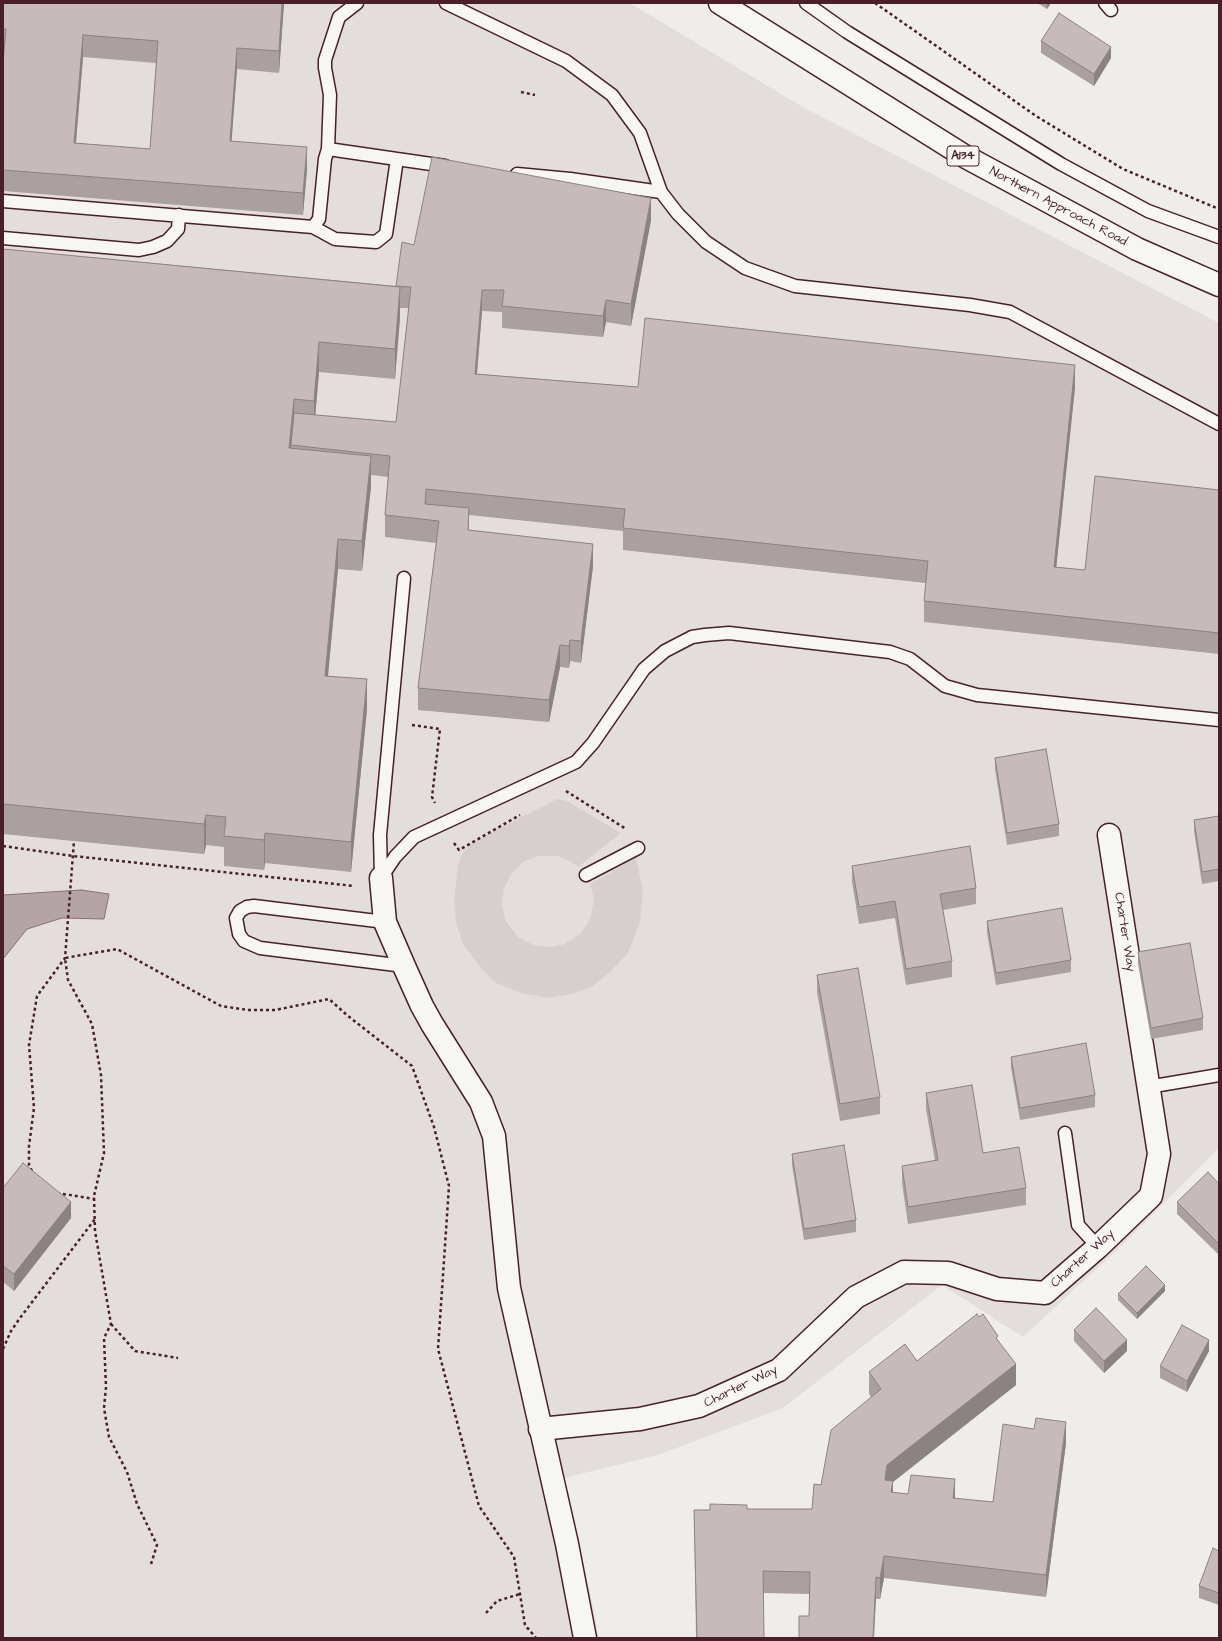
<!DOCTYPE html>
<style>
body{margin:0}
#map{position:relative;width:1222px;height:1641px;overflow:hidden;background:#efedea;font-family:"Architects Daughter",sans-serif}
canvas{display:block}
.frame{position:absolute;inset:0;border:4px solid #4a1f2b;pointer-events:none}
</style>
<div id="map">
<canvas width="1222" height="1641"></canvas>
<div class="frame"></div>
</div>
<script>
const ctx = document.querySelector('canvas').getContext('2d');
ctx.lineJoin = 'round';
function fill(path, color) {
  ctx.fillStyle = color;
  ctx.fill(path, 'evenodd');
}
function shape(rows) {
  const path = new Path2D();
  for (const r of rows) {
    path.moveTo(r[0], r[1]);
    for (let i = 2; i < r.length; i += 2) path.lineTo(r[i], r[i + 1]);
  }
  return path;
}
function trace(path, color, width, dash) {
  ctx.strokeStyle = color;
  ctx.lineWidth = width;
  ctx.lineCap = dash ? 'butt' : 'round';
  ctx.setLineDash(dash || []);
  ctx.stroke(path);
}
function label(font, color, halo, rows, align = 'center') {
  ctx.font = font + ' "Architects Daughter",sans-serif';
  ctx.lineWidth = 3;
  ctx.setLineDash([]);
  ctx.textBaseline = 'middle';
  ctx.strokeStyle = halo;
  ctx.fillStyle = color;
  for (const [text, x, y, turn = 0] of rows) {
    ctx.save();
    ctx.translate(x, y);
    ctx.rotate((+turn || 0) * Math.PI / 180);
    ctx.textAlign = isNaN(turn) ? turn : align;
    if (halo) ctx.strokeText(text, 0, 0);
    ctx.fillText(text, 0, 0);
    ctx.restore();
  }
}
fill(shape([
 [3,3,630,3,801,106,1219,323,1219,1148,1118,1249,1023,1337,942,1285,783,1408,658,1455,564,1478,594,1611,598,1638,3,1638]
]), '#e3dedc');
fill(shape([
 [557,799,567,801,621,833,578,867,573,863,558,856,538,856,523,862,512,873,504,888,502,905,506,921,518,937,533,945,550,947,565,944,581,933,590,920,594,899,590,884,636,858,643,891,640,922,628,953,610,972,592,987,571,994,548,998,521,993,494,982,478,964,463,944,456,922,454,900,458,865,463,852,473,842]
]), '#d7cfce');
const water = shape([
 [81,890,109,894,104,919,62,918,27,929,3,959,3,895,81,890]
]);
fill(water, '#b4a4a5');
trace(water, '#8a6f74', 1);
const lane = shape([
 [446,3,566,61,612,95,640,133,661,192,678,214,706,242,745,268,795,286,970,305,1010,312,1219,424],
 [806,3,847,32,1061,164,1148,211,1219,237],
 [1105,3,1111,10],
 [328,149,445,166],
 [517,174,570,179,661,192],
 [3,201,313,227,319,219,325,159,328,149,330,95,325,68,325,60,339,17,357,3],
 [313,227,335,239,376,242,386,234,397,159],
 [3,238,139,250,153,247,167,241,178,229,179,215],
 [586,875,638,848],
 [381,878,395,857,414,837,576,762,593,743,644,669,665,651,692,637,705,635,729,633,890,652,910,659,945,686,977,695,1219,720],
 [381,878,380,835,404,578],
 [385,922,254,906,247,907,240,911,236,918,239,934,244,941,260,948,404,966],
 [1148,1087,1219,1075],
 [1065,1133,1078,1225,1098,1247]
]);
const street = shape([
 [381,878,385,922,404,966,422,1006,432,1024,481,1102,494,1136,509,1288,567,1544,585,1638],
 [540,1429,640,1419,699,1406,779,1370,856,1297,904,1272,948,1273,997,1289,1045,1293,1098,1247,1151,1196,1159,1154,1109,835]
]);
const primary = shape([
 [720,3,966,157,1137,249,1219,285]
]);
trace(lane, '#4a1f2b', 15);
trace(street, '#4a1f2b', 25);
trace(primary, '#4a1f2b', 25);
trace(shape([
 [875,3,1036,116,1123,169,1219,209],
 [521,92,535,95],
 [412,725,440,729,432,797,435,803],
 [566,791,626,829],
 [454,843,459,850,520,815],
 [3,846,73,856,354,886],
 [32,1171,29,1165,29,1146,34,1108,29,1045,37,996,65,958,74,841],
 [57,1193,95,1199],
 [111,1324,135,1351,178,1358],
 [3,1349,11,1331,20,1318,95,1219],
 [151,1564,157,1545,137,1504,127,1472,109,1437,104,1408,106,1387,104,1338,111,1324,95,1231,94,1196,104,1153,101,1075,92,1024,68,980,65,958,117,949,221,1006,248,1010,275,1010,329,999,348,1016,412,1066,434,1127,449,1186,438,1349,479,1506,514,1557,525,1625,536,1638],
 [486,1613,497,1601,520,1594]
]), '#4a1f2b', 2.5, [3, 3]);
trace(lane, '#f6f6f2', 12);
trace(street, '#f6f6f2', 22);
trace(primary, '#f6f6f2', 22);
fill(shape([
 [3,3,284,3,279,73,237,69,231,141,307,169,303,215,3,191,3,62,4,50,3,50],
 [83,57,156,63,150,149,76,143],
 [1037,3,1051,3,1047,9],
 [1041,41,1111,58,1094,86,1041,53],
 [651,220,631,326,606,322,603,337,502,328,502,312,482,311,477,374,638,387,1075,387,1056,567,1085,570,1219,490,1219,654,924,622,924,601,926,583,623,550,623,531,469,515,469,530,593,566,581,663,570,661,569,668,560,667,549,722,418,710,418,688,436,543,385,537,385,515,388,477,371,475,371,486,362,571,338,569,328,676,367,709,351,872,265,863,264,870,224,866,224,847,206,845,204,854,3,834,3,249,396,286,414,245],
 [400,308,409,308,396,422,315,415,319,372,395,379,400,317],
 [995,758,1059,824,1059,836,1007,845,995,769],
 [1219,816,1219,881,1202,884,1194,831,1194,820],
 [852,866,976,888,976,904,943,910,952,961,952,977,906,985,895,918,859,924,852,882],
 [987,921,1071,960,1071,972,996,985,987,933],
 [1138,952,1203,1018,1203,1030,1151,1039,1138,964],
 [817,975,880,1097,880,1114,840,1121,817,992],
 [1011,1057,1095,1095,1095,1107,1020,1120,1011,1068],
 [926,1093,983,1153,1026,1188,1026,1205,908,1224,902,1183,902,1166,935,1161,926,1109],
 [792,1154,856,1220,856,1232,804,1240,792,1165],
 [1219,1184,1219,1255,1177,1214,1177,1202],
 [3,1188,71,1218,14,1291,3,1282],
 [1165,1291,1137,1319,1118,1300,1118,1294],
 [1074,1330,1127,1351,1104,1373,1074,1341],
 [998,1340,1016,1385,893,1482,893,1493,993,1502,1066,1443,1046,1597,884,1578,880,1599,876,1599,809,1616,810,1594,763,1593,764,1638,696,1638,694,1510,747,1509,812,1509,821,1485,871,1397,869,1394,869,1372],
 [1209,1351,1187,1392,1160,1378,1160,1366],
 [1219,1551,1219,1605,1199,1598,1199,1586]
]), '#aaa0a1');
fill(shape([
 [282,3,284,3,279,73,279,51],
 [1047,3,1051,3,1047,9],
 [83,35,83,57,74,165,74,143],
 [1111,47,1111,58,1094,86,1094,74],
 [237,48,237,69,230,163,230,141],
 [307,147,307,169,303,215,303,193],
 [651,198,651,220,631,326,631,304],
 [400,287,400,317,395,379,395,349],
 [482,290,482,311,475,396,475,374],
 [606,300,606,322,603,337,603,316],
 [319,342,319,372,314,431,314,401],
 [1075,365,1075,387,1054,589,1054,567],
 [294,399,294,429,291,445,291,466,289,448],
 [371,456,371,486,362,571,362,541],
 [426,489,426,510,425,504],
 [338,539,338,569,325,706,325,676],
 [593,544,593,566,581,663,581,641],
 [570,640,570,661,569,668,569,646],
 [560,645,560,667,549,722,549,700],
 [367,679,367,709,351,872,351,842],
 [206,815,206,845,204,854,204,824],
 [265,833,265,863,264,870,264,840],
 [71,1202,71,1218,14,1291,14,1274],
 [1165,1285,1165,1291,1137,1319,1137,1313],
 [1127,1340,1127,1351,1104,1373,1104,1361],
 [1209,1340,1209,1351,1187,1392,1187,1381],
 [1016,1364,1016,1385,893,1482,893,1503,885,1480,887,1465],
 [1066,1422,1066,1443,1046,1597,1046,1575],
 [955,1479,955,1501,953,1498],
 [884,1556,884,1578,880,1599,880,1578],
 [876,1577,876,1599,874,1638,873,1638]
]), '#8b8283');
const building = shape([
 [3,3,282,3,279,51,237,48,230,141,307,147,303,193,3,170,3,62,6,29,3,29,3,3],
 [83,35,158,41,150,149,74,143,83,35],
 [1059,13,1111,47,1094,74,1041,41,1059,13],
 [432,157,651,198,631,304,606,300,603,316,502,306,504,290,482,290,475,374,638,387,645,318,1075,365,1054,567,1085,570,1095,476,1219,490,1219,633,924,601,928,561,623,528,625,509,426,489,425,504,469,508,468,530,593,544,581,641,570,640,569,646,560,645,549,700,418,688,439,521,385,515,390,456,291,445,294,413,396,422,411,287,396,286,402,242,414,245,432,157],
 [3,249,400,287,395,349,319,342,314,401,294,399,289,448,371,456,362,541,338,539,325,676,367,679,351,842,265,833,264,840,224,836,226,817,206,815,204,824,3,804,3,249],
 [1046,749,1059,824,1007,833,995,758,1046,749],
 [1219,816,1219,869,1202,872,1194,820,1219,816],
 [970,846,976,888,940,894,952,961,906,969,895,901,859,907,852,866,970,846],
 [1062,908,1071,960,996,973,987,921,1062,908],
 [1190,943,1203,1018,1151,1028,1138,952,1190,943],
 [858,968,880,1097,840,1104,817,975,858,968],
 [1086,1043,1095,1095,1020,1108,1011,1057,1086,1043],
 [972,1085,983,1153,1019,1147,1026,1188,908,1207,902,1166,938,1160,926,1093,972,1085],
 [844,1145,856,1220,804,1229,792,1154,844,1145],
 [23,1163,71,1202,14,1274,3,1266,3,1188,23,1163],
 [1208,1172,1219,1184,1219,1244,1177,1202,1208,1172],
 [1146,1266,1165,1285,1137,1313,1118,1294,1146,1266],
 [1096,1308,1127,1340,1104,1361,1074,1330,1096,1308],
 [977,1314,979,1317,983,1314,998,1336,996,1338,1016,1364,887,1465,885,1480,893,1481,891,1492,908,1494,911,1475,955,1479,953,1498,993,1502,1003,1424,1034,1429,1036,1418,1066,1422,1046,1575,884,1556,880,1578,876,1577,873,1638,799,1638,799,1616,809,1616,810,1572,763,1571,764,1638,697,1638,694,1510,710,1510,710,1504,747,1505,747,1509,812,1509,814,1484,821,1485,831,1430,881,1389,869,1372,905,1344,917,1361,977,1314],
 [1182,1325,1209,1340,1187,1381,1160,1366,1182,1325],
 [1213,1548,1219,1551,1219,1593,1199,1586,1213,1548]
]);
fill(building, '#c6babb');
trace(building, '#8b8283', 1);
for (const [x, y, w] of [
 [963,156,32]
]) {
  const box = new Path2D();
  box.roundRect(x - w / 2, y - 10, w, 20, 3);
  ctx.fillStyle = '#f6f6f2';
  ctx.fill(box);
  trace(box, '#4a1f2b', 1);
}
label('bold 12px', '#4a1f2b', null, [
 ["A134",963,156]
]);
label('13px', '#4a1f2b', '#f6f6f2', [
 ["Northern Approach Road",1058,207,28],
 ["Charter Way",1124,932,81],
 ["Charter Way",1083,1259,-42],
 ["Charter Way",741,1387,-26]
]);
</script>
